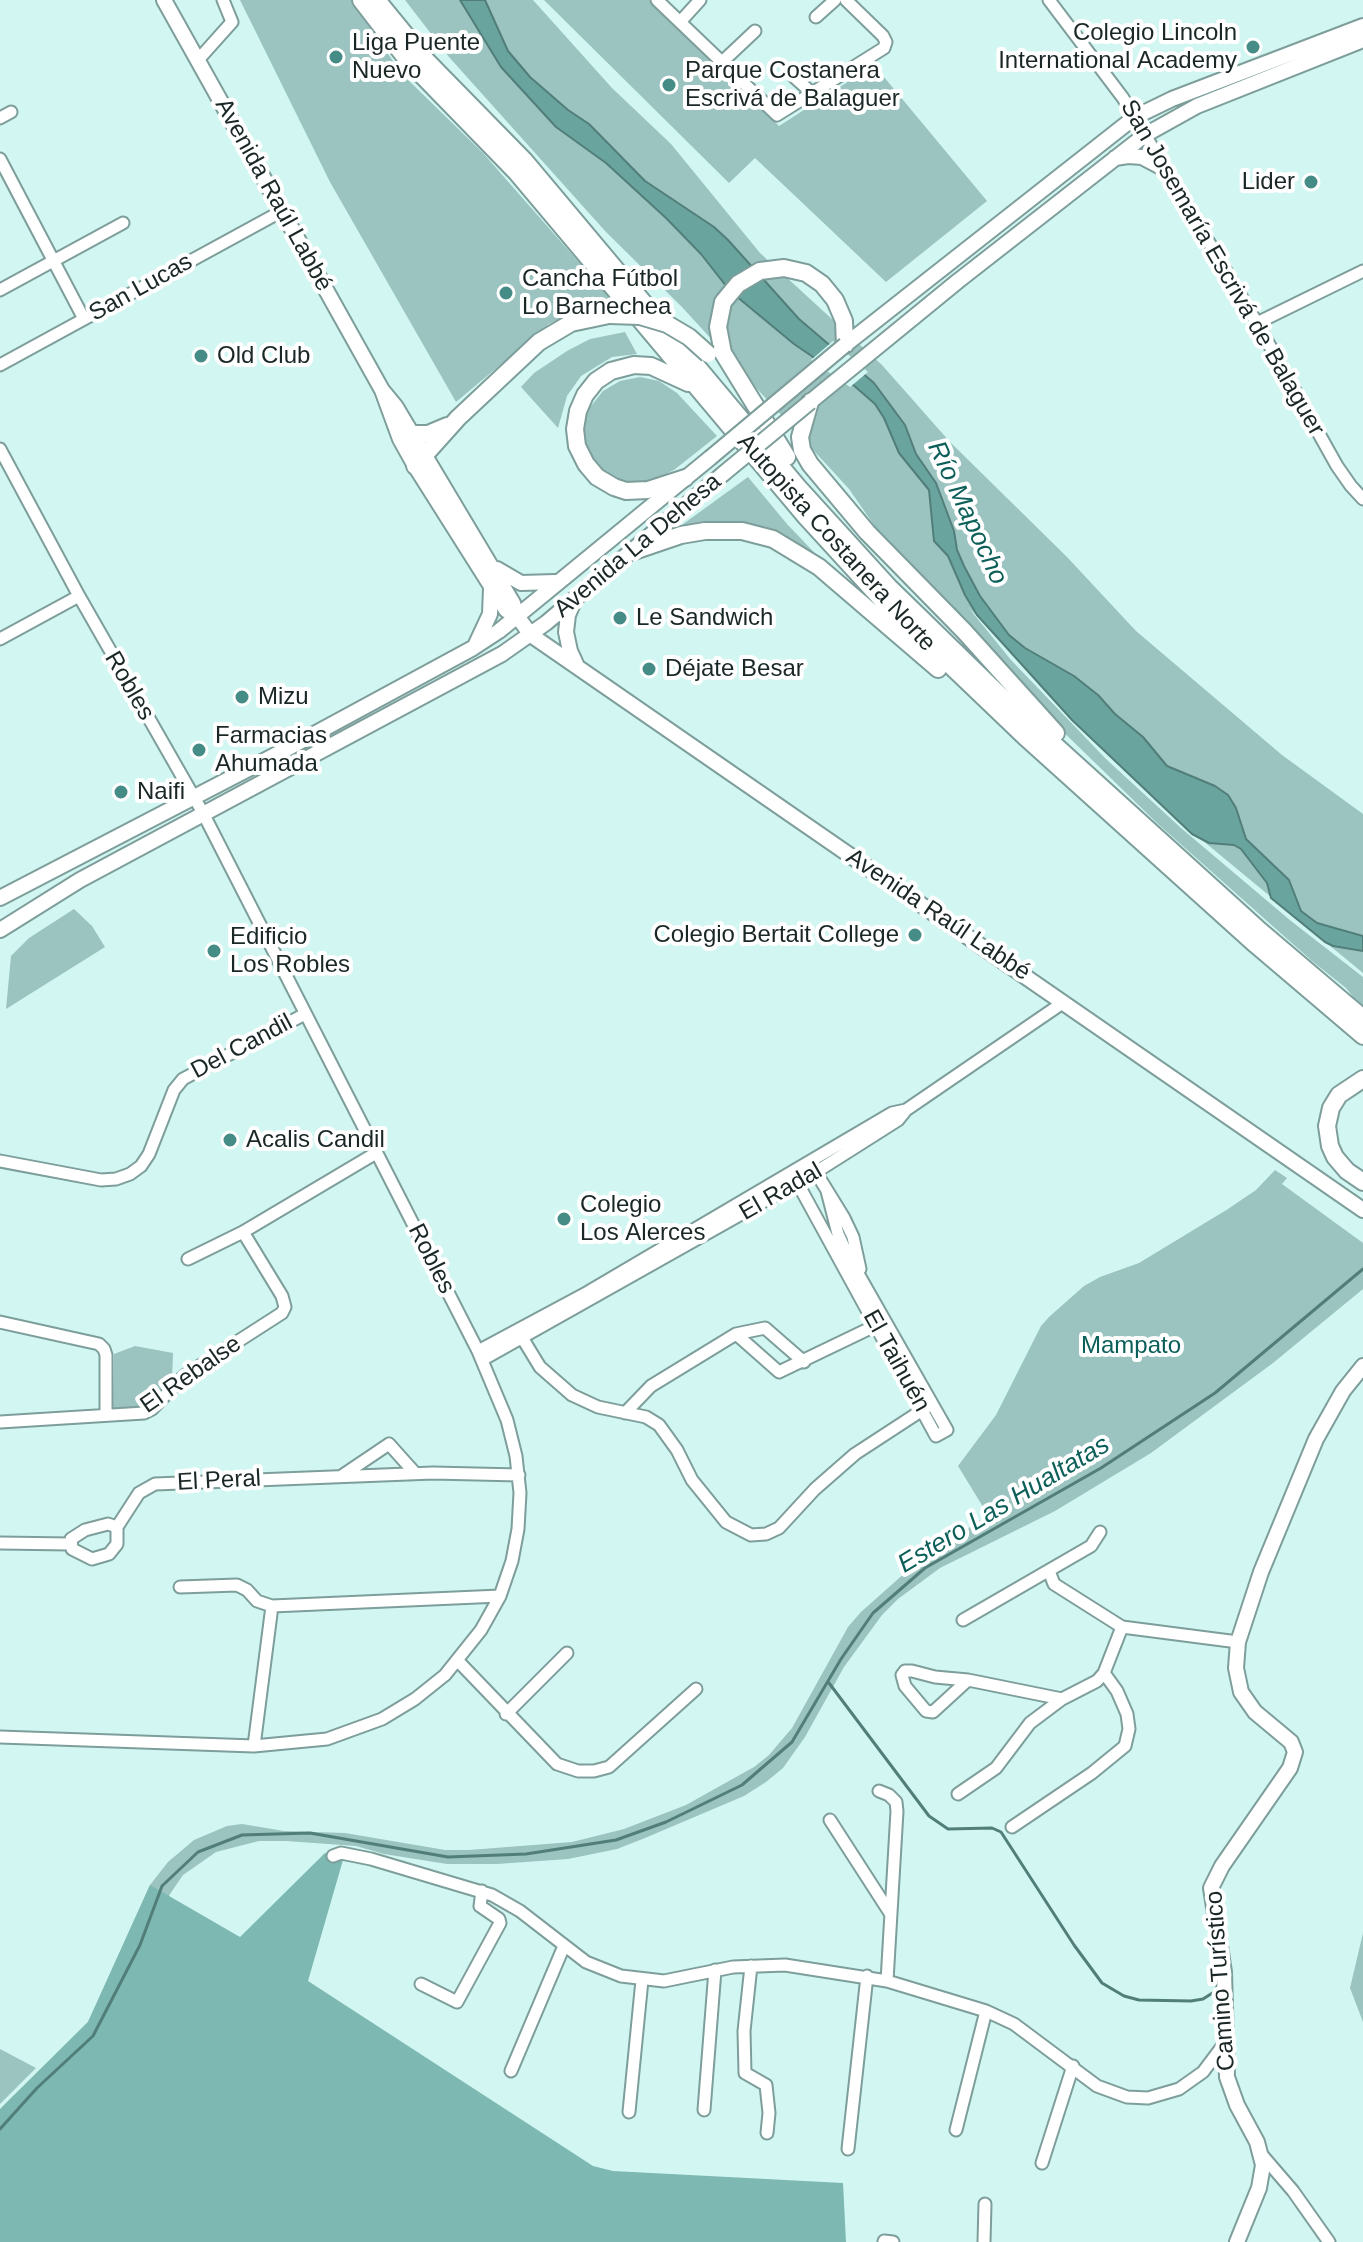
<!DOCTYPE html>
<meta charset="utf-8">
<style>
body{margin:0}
canvas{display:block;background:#d2f6f2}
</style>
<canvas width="1363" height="2242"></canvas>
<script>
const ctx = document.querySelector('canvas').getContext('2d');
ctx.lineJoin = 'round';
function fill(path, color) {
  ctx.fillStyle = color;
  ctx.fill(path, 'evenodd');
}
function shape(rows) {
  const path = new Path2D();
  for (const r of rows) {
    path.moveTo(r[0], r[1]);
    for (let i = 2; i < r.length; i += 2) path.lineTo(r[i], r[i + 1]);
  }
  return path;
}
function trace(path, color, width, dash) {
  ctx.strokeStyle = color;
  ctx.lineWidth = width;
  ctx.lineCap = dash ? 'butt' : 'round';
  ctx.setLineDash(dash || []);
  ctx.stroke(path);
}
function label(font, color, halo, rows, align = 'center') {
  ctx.font = font + ' Helvetica,sans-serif';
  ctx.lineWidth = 8;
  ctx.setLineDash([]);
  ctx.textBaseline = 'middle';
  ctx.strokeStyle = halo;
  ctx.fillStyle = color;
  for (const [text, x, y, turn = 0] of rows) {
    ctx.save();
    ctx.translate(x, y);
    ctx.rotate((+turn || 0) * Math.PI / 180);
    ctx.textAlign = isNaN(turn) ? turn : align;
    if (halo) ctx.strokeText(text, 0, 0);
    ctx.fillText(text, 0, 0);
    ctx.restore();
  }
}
fill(shape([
 [240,0,352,0,401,73,483,153,612,300,583,309,549,324,456,402,330,182],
 [405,0,533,0,612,88,671,144,760,253,882,365,950,442,1067,557,1136,631,1282,755,1363,814,1363,973,1179,821,968,607,1011,660,1106,759,1181,828,1291,921,1363,977,1363,1009,1346,988,1312,961,1158,824,1050,719,885,541,849,489,681,306,606,232,449,57],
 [544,0,650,0,779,126,874,65,987,201,886,282,755,158,729,183],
 [625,332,637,354,612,357,581,376,567,396,558,428,521,387,534,373,567,351,590,339],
 [640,377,659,381,677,393,717,436,674,470,652,481,630,484,601,471,591,461,586,450,582,428,588,406,591,406,603,391,620,381],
 [748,477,787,524,827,566,783,543,675,530],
 [74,909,92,926,105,947,6,1009,11,956,29,938],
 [1275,1170,1287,1178,1282,1184,1363,1243,1363,1289,1273,1363,1151,1453,1055,1511,940,1568,898,1599,882,1615,844,1667,805,1737,783,1768,766,1782,744,1796,645,1838,617,1849,568,1859,497,1864,447,1864,384,1854,356,1846,286,1841,259,1841,216,1852,183,1875,170,1894,122,2001,0,2109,88,2022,150,1885,168,1862,194,1840,227,1826,242,1824,284,1831,345,1833,445,1850,469,1850,572,1842,624,1829,686,1805,754,1767,769,1755,792,1728,848,1627,861,1612,915,1564,988,1515,958,1466,996,1415,1041,1326,1049,1317,1084,1286,1100,1277,1139,1263,1228,1209,1256,1190],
 [135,1346,173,1353,172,1379,151,1403,137,1410,113,1410,114,1354],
 [1363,1933,1363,2022,1350,1988],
 [0,2049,36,2068,0,2104]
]), '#9bc3bf');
fill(shape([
 [325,1853,343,1860,308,1981,593,2166,613,2171,843,2183,846,2242,0,2242,0,2109,88,2022,150,1885,240,1937]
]), '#7eb8b2');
const water = shape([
 [460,0,485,0,508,51,530,77,568,110,589,124,645,181,714,227,728,240,799,319,874,383,905,425,916,454,936,483,954,531,957,550,964,566,980,596,1009,635,1025,648,1074,676,1098,695,1115,714,1143,737,1167,766,1215,786,1228,795,1236,808,1246,839,1289,880,1301,911,1317,923,1363,936,1363,951,1333,946,1325,942,1271,898,1267,883,1241,849,1234,845,1209,843,1192,834,1072,720,977,615,965,595,948,556,934,541,929,490,899,453,884,418,875,404,851,383,794,344,730,291,701,254,666,218,606,163,556,127,501,67,460,0]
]);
fill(water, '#6aa49e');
trace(water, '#527e7a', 2);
fill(shape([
 [833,341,868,372,850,387,811,360]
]), '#d2f6f2');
trace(shape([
 [829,1683,929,1816,948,1829,992,1828,1001,1832,1074,1945,1102,1983,1124,1996,1139,2000,1191,2001,1203,1999,1214,1992],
 [0,2129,37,2088,93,2036,140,1945,162,1886,198,1852,242,1835,310,1833,448,1857,526,1854,616,1840,666,1822,742,1785,792,1742,841,1659,873,1613,925,1568,1101,1468,1215,1393,1363,1269]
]), '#527e7a', 3);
const minor = shape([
 [657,0,777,115,884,48,886,42,883,36,846,0],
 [1049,0,1123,98,1257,323,1337,466,1351,486,1363,499],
 [816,17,835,0],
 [680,22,700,0],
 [198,60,232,22,223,0],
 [721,63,755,31],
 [794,77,812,93],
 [0,118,11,112],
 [0,159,84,319],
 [0,290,123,223],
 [1257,323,1363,271],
 [0,365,282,211],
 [0,449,79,596,203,813,478,1351,507,1420,516,1456,520,1493,518,1529,512,1561,500,1596,481,1630,445,1675,415,1699,382,1719,327,1739,254,1746,0,1737],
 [0,639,79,596],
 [0,1161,101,1180,116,1179,130,1174,141,1166,149,1154,174,1090,183,1079,305,1014],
 [812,1166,844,1218,853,1237,860,1269],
 [792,1173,936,1436,947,1430,848,1256,838,1234,827,1191],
 [188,1259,243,1232,376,1153],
 [0,1322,99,1344,104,1349,106,1355,106,1415],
 [518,1331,540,1367,572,1395,598,1407,646,1417,659,1425,677,1450,692,1480,726,1522,751,1535,766,1534,779,1528,815,1489,855,1454,927,1407],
 [736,1334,779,1372,881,1323],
 [478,1351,588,1292,892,1113,906,1110],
 [482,1360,816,1172,898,1120,906,1110,1064,1002],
 [625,1413,651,1386,736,1334,765,1328,804,1362],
 [0,1422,144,1413,152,1409,184,1376,282,1313,285,1307,282,1296,243,1232],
 [343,1475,389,1444,415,1473],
 [117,1527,108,1524,85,1530,71,1539,72,1549,92,1559,109,1554,117,1544,117,1527,139,1493,155,1484,433,1473,519,1475],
 [0,1543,70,1544],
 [1049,1571,1054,1584,1122,1627,1238,1642],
 [180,1587,237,1585,247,1590,257,1601,272,1606,500,1596],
 [963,1620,1091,1546,1100,1532],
 [458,1661,557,1764,578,1771,594,1771,609,1767,696,1689],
 [968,1680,933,1712,926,1711,905,1686,902,1675,905,1671,912,1671,935,1677,968,1680,1062,1699],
 [506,1714,567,1653],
 [254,1746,272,1606],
 [879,1791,889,1795,896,1802,897,1811,887,1981],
 [958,1794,996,1768,1030,1723,1062,1699,1097,1681,1104,1673,1122,1627],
 [830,1820,890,1913],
 [1012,1827,1092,1773,1125,1746,1129,1729,1127,1714,1117,1691,1104,1673],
 [333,1856,341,1853,371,1859,492,1895,520,1911,586,1962,621,1976,664,1981,733,1967,785,1965,887,1981,986,2011,1014,2024,1097,2086,1127,2097,1148,2098,1179,2089,1203,2072,1224,2044],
 [751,1966,744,2031,745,2073,766,2085,769,2113,767,2133],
 [421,1984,457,2002,500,1923,499,1919,480,1906,482,1891],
 [511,2071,564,1946],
 [704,2110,715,1970],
 [629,2112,642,1980],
 [956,2130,986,2011],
 [848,2149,867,1976],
 [1262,2155,1293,2191,1329,2242],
 [1042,2163,1073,2066],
 [884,2241,893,2242],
 [984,2242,985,2204]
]);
const major = shape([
 [164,0,382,390,400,439,415,466,506,610,517,616],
 [1115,158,1128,156,1142,157,1163,168],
 [845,345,1135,117,1172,99,1363,26],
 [382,390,396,407,513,603,517,616,531,635,1363,1210],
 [810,402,958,281,1145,135,1197,106,1363,40],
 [497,569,521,583,555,582],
 [574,601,568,615,566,632,570,651,576,664],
 [476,644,490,614,491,588],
 [0,898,281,752,473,648,499,631,710,458],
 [0,930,80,880,502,654,546,623,723,474],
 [1237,2242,1259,2188,1263,2165,1257,2142,1237,2105,1227,2077,1224,1972,1211,1888,1222,1866,1290,1768,1295,1752,1291,1742,1255,1712,1241,1692,1236,1668,1238,1642,1261,1572,1316,1439,1343,1391,1363,1366]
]);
const highway = shape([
 [361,0,408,61,517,173,806,517,883,601,1024,736,1256,945,1363,1036],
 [377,0,427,61,524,160,798,487,889,587,1003,698,1257,928,1363,1018],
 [810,402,800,437,802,450,810,464,867,532,964,631,1056,733],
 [411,434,428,434,447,426],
 [787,457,723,353,718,327,723,302,738,284,760,271,784,268,806,273,822,284,835,300,844,321,845,345],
 [415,466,458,418,539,342,571,323,609,315],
 [685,478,648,490,626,491,614,487,597,477,586,464,577,446,575,429,578,411,585,395,596,381,611,371,634,365,651,366,688,383],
 [634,551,681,535,705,531,742,531,773,539,819,567,938,669],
 [1363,1079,1339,1095,1331,1108,1327,1126,1330,1146,1335,1157,1347,1171,1363,1182]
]);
trace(minor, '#7d9e9b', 15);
trace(major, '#7d9e9b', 18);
trace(highway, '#7d9e9b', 20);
trace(minor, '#fff', 11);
trace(major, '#fff', 14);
trace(highway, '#fff', 16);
const majorBridge = shape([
 [710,458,845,345],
 [723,474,810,402]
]);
const highwayBridge = shape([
 [609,315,640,316,667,324,689,337,708,354]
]);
trace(majorBridge, '#7d9e9b', 18, []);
trace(highwayBridge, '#7d9e9b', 20, []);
trace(majorBridge, '#fff', 14);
trace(highwayBridge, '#fff', 16);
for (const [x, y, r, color] of [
 [1253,47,8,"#468c86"],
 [336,57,8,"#468c86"],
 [669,85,8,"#468c86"],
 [1311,182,8,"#468c86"],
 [506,293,8,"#468c86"],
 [201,356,8,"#468c86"],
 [620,618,8,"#468c86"],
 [649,669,8,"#468c86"],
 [242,697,8,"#468c86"],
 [199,750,8,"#468c86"],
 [121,792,8,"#468c86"],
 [915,935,8,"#468c86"],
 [214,951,8,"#468c86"],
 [230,1140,8,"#468c86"],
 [564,1219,8,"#468c86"]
]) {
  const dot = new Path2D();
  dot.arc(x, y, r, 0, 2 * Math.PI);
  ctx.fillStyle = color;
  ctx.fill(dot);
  trace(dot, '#fff', 3);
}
label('24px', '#1a2726', '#fff', [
 ["Colegio Lincoln",1237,33,"right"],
 ["International Academy",1237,61,"right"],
 ["Liga Puente",352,43],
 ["Nuevo",352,71],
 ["Parque Costanera",685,71],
 ["Escrivá de Balaguer",685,99],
 ["Lider",1295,182,"right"],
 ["Cancha Fútbol",522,279],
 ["Lo Barnechea",522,307],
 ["Old Club",217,356],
 ["Le Sandwich",636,618],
 ["Déjate Besar",665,669],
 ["Mizu",258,697],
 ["Farmacias",215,736],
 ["Ahumada",215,764],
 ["Naifi",137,792],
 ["Colegio Bertait College",899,935,"right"],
 ["Edificio",230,937],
 ["Los Robles",230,965],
 ["Acalis Candil",246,1140],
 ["Colegio",580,1205],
 ["Los Alerces",580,1233]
], 'left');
label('24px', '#1a2726', '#fff', [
 ["Avenida Raúl Labbé",273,195,61],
 ["San Josemaría Escrivá de Balaguer",1222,268,60],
 ["San Lucas",141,288,-29],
 ["Autopista Costanera Norte",836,543,48],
 ["Avenida La Dehesa",638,546,-40],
 ["Robles",129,686,60],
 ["Avenida Raúl Labbé",938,915,34],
 ["Del Candil",242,1047,-28],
 ["El Radal",781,1192,-30],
 ["Robles",431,1259,63],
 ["El Taihuén",896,1361,61],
 ["El Rebalse",191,1375,-35],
 ["El Peral",219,1481,-3],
 ["Camino Turístico",1221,1981,-94]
]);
label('24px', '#0a5e59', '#fff', [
 ["Mampato",1131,1346]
]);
label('italic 26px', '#0d605a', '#fff', [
 ["Río Mapocho",967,513,65],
 ["Estero Las Hualtatas",1004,1505,-31]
]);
</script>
